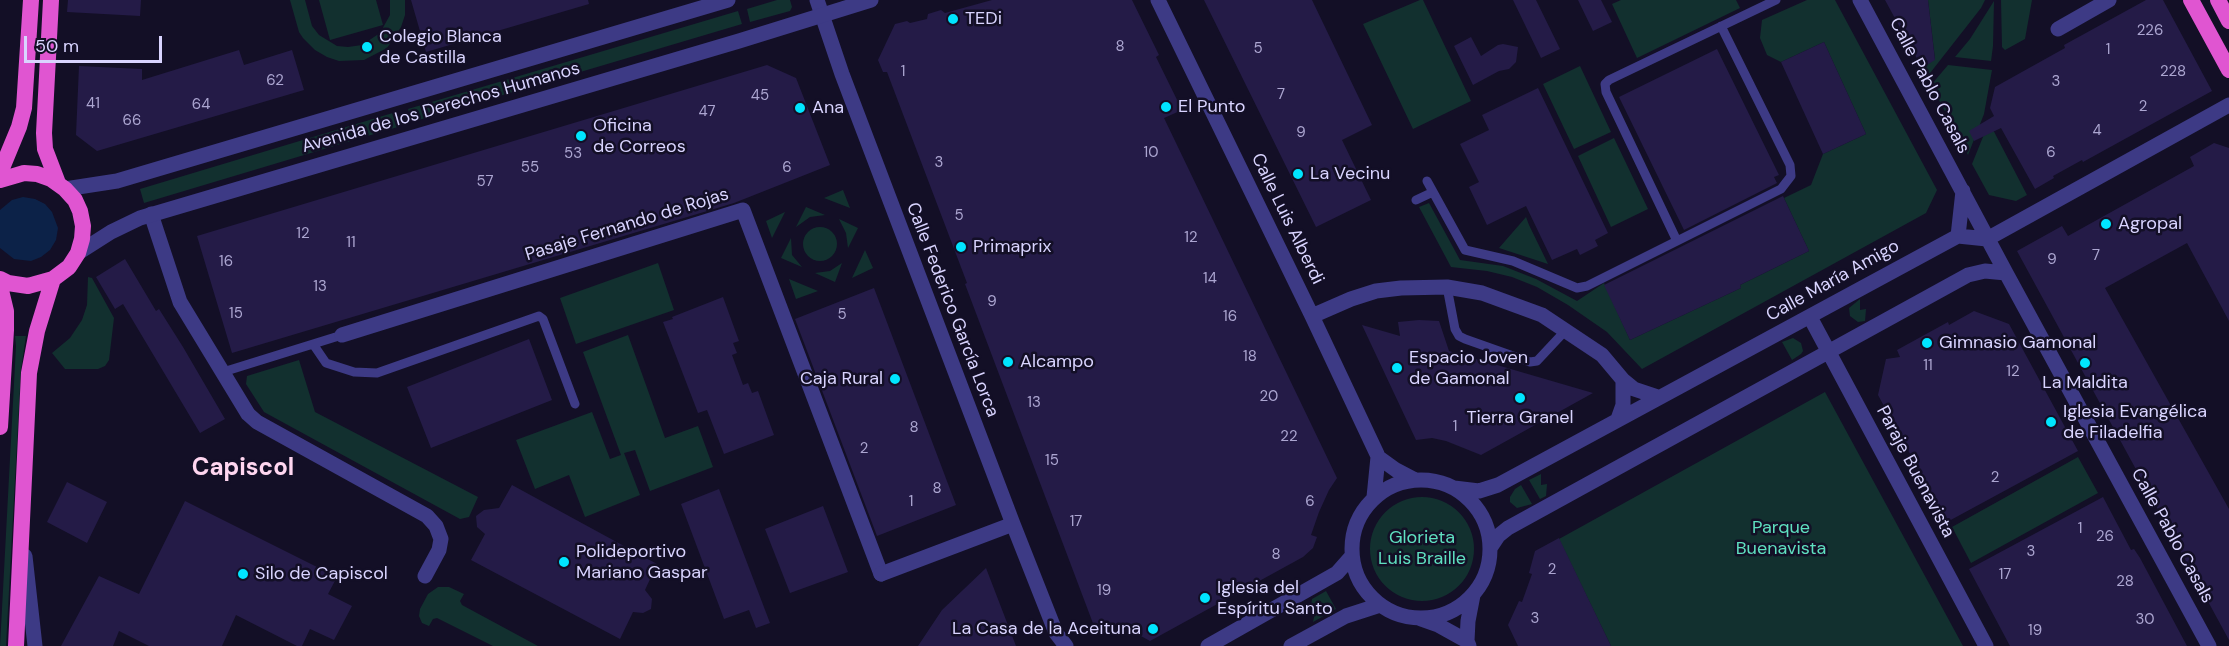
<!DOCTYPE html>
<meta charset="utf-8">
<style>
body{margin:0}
#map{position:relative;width:2229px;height:646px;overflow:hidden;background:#130f26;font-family:"DM Sans",sans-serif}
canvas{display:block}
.scale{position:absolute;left:24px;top:36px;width:138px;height:27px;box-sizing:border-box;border:3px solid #d9d4ff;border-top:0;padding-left:8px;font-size:18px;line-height:21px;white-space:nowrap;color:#d9d4ff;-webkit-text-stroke:4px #130f26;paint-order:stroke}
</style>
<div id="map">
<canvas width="2229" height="646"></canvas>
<div class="scale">50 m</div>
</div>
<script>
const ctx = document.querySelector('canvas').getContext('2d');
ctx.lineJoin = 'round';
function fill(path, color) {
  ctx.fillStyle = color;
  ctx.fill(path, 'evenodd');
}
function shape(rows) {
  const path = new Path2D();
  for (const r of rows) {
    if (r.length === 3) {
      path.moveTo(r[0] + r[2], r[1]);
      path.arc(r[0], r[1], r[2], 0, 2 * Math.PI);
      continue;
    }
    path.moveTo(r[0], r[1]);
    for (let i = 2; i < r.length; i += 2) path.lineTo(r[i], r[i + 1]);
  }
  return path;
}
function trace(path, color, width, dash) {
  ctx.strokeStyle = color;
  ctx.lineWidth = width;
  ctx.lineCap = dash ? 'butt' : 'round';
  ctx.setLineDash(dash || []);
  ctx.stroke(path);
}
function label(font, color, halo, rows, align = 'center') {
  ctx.font = font + ' "DM Sans",sans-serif';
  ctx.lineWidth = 5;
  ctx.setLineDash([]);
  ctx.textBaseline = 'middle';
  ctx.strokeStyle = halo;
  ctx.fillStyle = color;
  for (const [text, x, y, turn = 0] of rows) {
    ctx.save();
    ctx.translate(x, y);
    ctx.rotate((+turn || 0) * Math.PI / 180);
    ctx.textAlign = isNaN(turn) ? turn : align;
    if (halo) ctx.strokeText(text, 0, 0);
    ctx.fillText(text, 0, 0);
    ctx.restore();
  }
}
fill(shape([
 [290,0,305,0,312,26,319,35,337,46,348,47,362,45,380,33,390,15,390,0,405,0,405,15,401,27,387,48,364,60,339,61,327,57,315,50,303,38,299,32],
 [319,0,376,0,383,25,330,40],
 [777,0,790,0,792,7,790,11,750,22,747,9],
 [1420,0,1423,0,1471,101,1413,129,1363,24],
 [1621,0,1736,0,1740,8,1637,58,1612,4],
 [1807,0,1835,0,1937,190,1926,213,1642,369,1607,332,1568,305,1537,287,1512,277,1487,271,1451,267,1419,207,1429,203,1460,260,1503,266,1536,279,1577,301,1604,283,1630,340,1741,288,1740,285,1809,251,1784,198,1811,185,1823,154,1866,134,1824,42,1781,62,1767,55,1760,38,1762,20],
 [1928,0,1985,0,1981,8,1927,77,1922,68,1935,59],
 [2001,0,2032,0,2025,39,2005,50,2002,47],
 [1994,1,1993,46,1991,61,1955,57,1970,39],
 [738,11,742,24,412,122,408,109],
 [1948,65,1992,70,1984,114,1968,155,1931,85],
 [1580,66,1611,132,1574,149,1543,84],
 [396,112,401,126,144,203,140,189],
 [1989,122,2027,195,2016,201,1989,195,1972,164],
 [1614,138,1648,209,1611,227,1578,156],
 [843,190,850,208,824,198],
 [806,207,825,215,810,217,796,227],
 [785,212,772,238,766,221],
 [1526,217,1529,225,1548,264,1499,248],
 [839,219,858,228,848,248,846,233],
 [820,244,17],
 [791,238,792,255,802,267,781,258],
 [865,250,873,268,852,278],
 [658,263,674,310,576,344,560,298],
 [842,263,835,282,815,273,830,271],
 [88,277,92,278,114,318,109,360,105,366,98,369,65,369,52,353,70,338,82,320,87,305],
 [789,279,818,291,796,299],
 [1860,299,1860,310,1866,309,1865,321,1858,322,1850,316,1849,308],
 [628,335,665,438,698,426,713,467,650,491,635,450,624,453,640,495,585,517,569,475,535,489,516,440,592,412,610,459,621,455,583,352],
 [15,336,26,336,21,369,6,646,0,646,16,346],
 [1793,338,1801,343,1803,351,1801,354,1792,360,1782,342],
 [299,360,315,412,478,497,469,517,460,519,264,412,246,384,247,376],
 [1825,392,1963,646,1611,646,1559,539],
 [2078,457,2098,493,1971,563,1952,527],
 [1541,474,1541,485,1547,484,1546,496,1540,499,1529,480],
 [1521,485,1532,504,1517,508,1510,502,1510,497,1515,489],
 [1422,549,52],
 [438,587,449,587,464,594,460,601,462,605,538,646,493,646,437,618,433,619,429,626,422,623,419,616,420,609,428,594],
 [1326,591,1336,609,1313,622,1315,613,1310,612,1312,599]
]), '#12302f');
fill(shape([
 [23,197,35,199,45,204,52,212,58,228,56,240,50,250,41,257,31,261,14,259,0,248,0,210,12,200]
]), '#0c2248');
fill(shape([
 [68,0,141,0,140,16,67,12],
 [411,0,588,0,589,4,426,52],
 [992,0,1132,0,1159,55,1156,57,1182,110,1164,118,1337,478,1329,490,1319,512,1311,535,1317,537,1313,548,1303,557,1150,641,1130,630,1117,626,1094,626,965,284,967,283,887,72,883,72,878,60,895,24,907,21,910,23,927,19,928,14,941,10,945,13],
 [1204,0,1312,0,1372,125,1342,140,1371,200,1316,227],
 [1513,0,1536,0,1560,49,1541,58],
 [1578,0,1601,0,1612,22,1593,31],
 [1885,0,1928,0,1935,60,1922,68],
 [2146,0,2163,0,2212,91,2083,162,2082,160,2053,176,2054,178,2035,189,2001,128,1974,141,1969,131,1994,116,1990,108,1995,87,2065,48,2064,45],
 [1471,37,1481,56,1498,45,1503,44,1518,47,1516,62,1509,69,1499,71,1473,85,1454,46],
 [1824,42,1866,134,1823,154,1781,62],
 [1717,49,1779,175,1774,177,1777,183,1684,230,1619,97],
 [239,50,244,65,292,50,304,90,97,151,76,135,79,66,142,69,142,80],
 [767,65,796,78,830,165,734,203,232,353,197,236],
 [1538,88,1608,233,1595,240,1598,246,1580,255,1577,249,1552,260,1526,206,1487,225,1469,187,1479,182,1460,144,1489,130,1482,115],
 [2214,143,2229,148,2229,321,2187,243,2105,288,2229,509,2229,640,2017,251,2062,226,2068,236,2194,166,2190,157],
 [1783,196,1809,251,1740,285,1741,288,1630,340,1604,285],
 [125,259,156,311,159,309,183,347,225,419,200,433,123,304,115,309,96,277],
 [874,288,956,505,877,536,795,319],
 [723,297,739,341,733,343,737,353,732,355,743,385,748,383,752,393,758,391,774,435,724,454,707,410,698,413,663,322,673,319,672,317],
 [1974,311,2009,324,2078,451,1947,522,1878,395,1886,359,1900,357,1897,350,1948,322,1949,325],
 [1419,320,1439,321,1449,351,1593,393,1481,455,1446,441,1432,438,1416,440,1362,325,1400,336,1398,322],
 [529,339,552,400,431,448,407,387],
 [67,482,107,502,87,543,47,522],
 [512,485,657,564,645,590,652,599,651,609,643,613,633,612,620,639,471,560,485,534,477,527,476,516,484,510,499,508],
 [719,489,770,623,756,628,749,610,724,619,681,504],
 [2103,497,2131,550,2134,549,2140,558,2187,646,2010,646,1969,569],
 [185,501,337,577,328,594,352,606,334,640,310,629,302,646,297,646,236,615,222,646,149,646,119,631,113,646,61,646,99,576,139,594],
 [823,506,848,572,790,593,765,529],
 [1559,538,1611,646,1518,646,1508,625,1519,601,1522,602,1532,574,1529,573,1535,551],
 [986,568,1016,646,918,646,942,610]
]), '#241b47');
trace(shape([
 [1427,181,1465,250,1513,261,1577,288,1587,286,1677,241,1606,92,1605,84,1609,80,1776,0],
 [1416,200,1433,192],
 [1677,241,1781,189,1791,176,1790,165,1721,26],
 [1447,287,1455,329,1459,336,1465,339,1530,362,1537,361,1566,330],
 [313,344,326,363,354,372,377,373,539,316,543,319,575,404],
 [223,372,342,335]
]), '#3d3a85', 9);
trace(shape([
 [342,335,743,210,881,574]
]), '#3d3a85', 15);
trace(shape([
 [817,0,842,74,1013,524,1056,633,1066,646],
 [1158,0,1312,316,1377,454,1378,457,1374,497],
 [1860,0,2006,273,2209,646],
 [2058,29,2109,0],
 [151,214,180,302,248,414,257,422,427,516,436,526,441,539,439,550,425,576],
 [1958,236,1963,191],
 [1312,316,1351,299,1376,291,1401,288,1447,287,1482,293,1542,315,1602,355,1623,380,1634,389,1658,397],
 [1810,317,1986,646],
 [1618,419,1623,405,1623,380],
 [1378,457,1396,470,1415,480],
 [1421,549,69],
 [1454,488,1479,491,1498,485,1958,236,1987,239,2229,105],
 [1490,548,1498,536,1508,528,1968,275,1985,271,2006,273],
 [25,556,35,646],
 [881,574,1013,524],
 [1421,619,1438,625,1467,641],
 [1208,646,1337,573,1352,556],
 [1291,646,1346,616,1380,605],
 [1469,646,1467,641,1468,621,1473,595]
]), '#3d3a85', 15);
trace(shape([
 [65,189,117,181,728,0],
 [78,253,111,232,140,218,739,41,871,0]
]), '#3d3a85', 15);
trace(shape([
 [51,0,44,133,45,149,58,183],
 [2191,0,2229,70],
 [2218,0,2229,21],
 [0,173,19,127,24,108,31,0],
 [0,180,24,173,37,174,51,179,65,189,75,200,80,211,83,226,82,239,78,253,69,267,53,279,28,286,8,283,0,279],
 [0,286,6,311,6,330,0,427],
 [16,646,29,373,37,331,53,279]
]), '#e055d1', 16);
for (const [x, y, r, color] of [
 [953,19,6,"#00e5ff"],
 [367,47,6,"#00e5ff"],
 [1166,107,6,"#00e5ff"],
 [800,108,6,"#00e5ff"],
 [581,136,6,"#00e5ff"],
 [1298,174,6,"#00e5ff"],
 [2106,224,6,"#00e5ff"],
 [961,247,6,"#00e5ff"],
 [1927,343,6,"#00e5ff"],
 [1008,362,6,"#00e5ff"],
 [2085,363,6,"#00e5ff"],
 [1397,368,6,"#00e5ff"],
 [895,379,6,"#00e5ff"],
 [1520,398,6,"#00e5ff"],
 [2051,422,6,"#00e5ff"],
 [564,562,6,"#00e5ff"],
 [243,574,6,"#00e5ff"],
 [1205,598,6,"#00e5ff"],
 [1153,629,6,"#00e5ff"]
]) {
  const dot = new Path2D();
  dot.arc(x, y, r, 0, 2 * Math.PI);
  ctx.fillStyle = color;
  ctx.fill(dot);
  trace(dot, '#130f26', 2);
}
label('15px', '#aca6d1', null, [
 ["226",2150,31],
 ["8",1120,47],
 ["5",1258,49],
 ["1",2108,50],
 ["1",903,72],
 ["228",2173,72],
 ["62",275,81],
 ["3",2056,82],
 ["7",1281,95],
 ["45",760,96],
 ["41",93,104],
 ["64",201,105],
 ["2",2143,107],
 ["47",707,112],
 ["66",132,121],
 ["4",2097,131],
 ["9",1301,133],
 ["10",1151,153],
 ["6",2051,153],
 ["53",573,154],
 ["3",939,163],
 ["55",530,168],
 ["6",787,168],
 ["57",485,182],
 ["5",959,216],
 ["12",303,234],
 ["12",1191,238],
 ["11",351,243],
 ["7",2096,256],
 ["9",2052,260],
 ["16",226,262],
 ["14",1210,279],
 ["13",320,287],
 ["9",992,302],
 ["15",236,314],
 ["5",842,315],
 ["16",1230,317],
 ["18",1250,357],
 ["11",1928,366],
 ["12",2013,372],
 ["20",1269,397],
 ["13",1034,403],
 ["1",1455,427],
 ["8",914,428],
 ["22",1289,437],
 ["2",864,449],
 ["15",1052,461],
 ["2",1995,478],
 ["8",937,489],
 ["1",911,502],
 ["6",1310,502],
 ["17",1076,522],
 ["1",2080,529],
 ["26",2105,537],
 ["3",2031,552],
 ["8",1276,555],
 ["2",1552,570],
 ["17",2005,575],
 ["28",2125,582],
 ["19",1104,591],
 ["3",1535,619],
 ["30",2145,620],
 ["19",2035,631]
]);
label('18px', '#d9d4ff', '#130f26', [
 ["TEDi",965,19],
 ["Colegio Blanca",379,37],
 ["de Castilla",379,58],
 ["El Punto",1178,107],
 ["Ana",812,108],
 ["Oficina",593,126],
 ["de Correos",593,147],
 ["La Vecinu",1310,174],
 ["Agropal",2118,224],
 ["Primaprix",973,247],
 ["Gimnasio Gamonal",1939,343],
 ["Espacio Joven",1409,358],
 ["de Gamonal",1409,379],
 ["Alcampo",1020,362],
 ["Caja Rural",883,379,"right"],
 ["La Maldita",2085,383,"center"],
 ["Iglesia Evangélica",2063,412],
 ["de Filadelfia",2063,433],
 ["Tierra Granel",1520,418,"center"],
 ["Polideportivo",576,552],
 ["Mariano Gaspar",576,573],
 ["Silo de Capiscol",255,574],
 ["Iglesia del",1217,588],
 ["Espíritu Santo",1217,609],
 ["La Casa de la Aceituna",1141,629,"right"]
], 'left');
label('18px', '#d9d4ff', '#130f26', [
 ["Calle Pablo Casals",1929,86,62],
 ["Avenida de los Derechos Humanos",441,108,-16],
 ["Calle Luis Alberdi",1287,219,64],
 ["Pasaje Fernando de Rojas",627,225,-17],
 ["Calle María Amigo",1833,281,-29],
 ["Calle Federico García Lorca",952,310,69],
 ["Paraje Buenavista",1915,472,62],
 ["Calle Pablo Casals",2172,536,61]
]);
label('18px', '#5fe0c0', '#130f26', [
 ["Parque",1781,528],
 ["Buenavista",1781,549],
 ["Glorieta",1422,538],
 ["Luis Braille",1422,559]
]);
label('bold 24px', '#ffd6f0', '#130f26', [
 ["Capiscol",243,469]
]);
</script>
